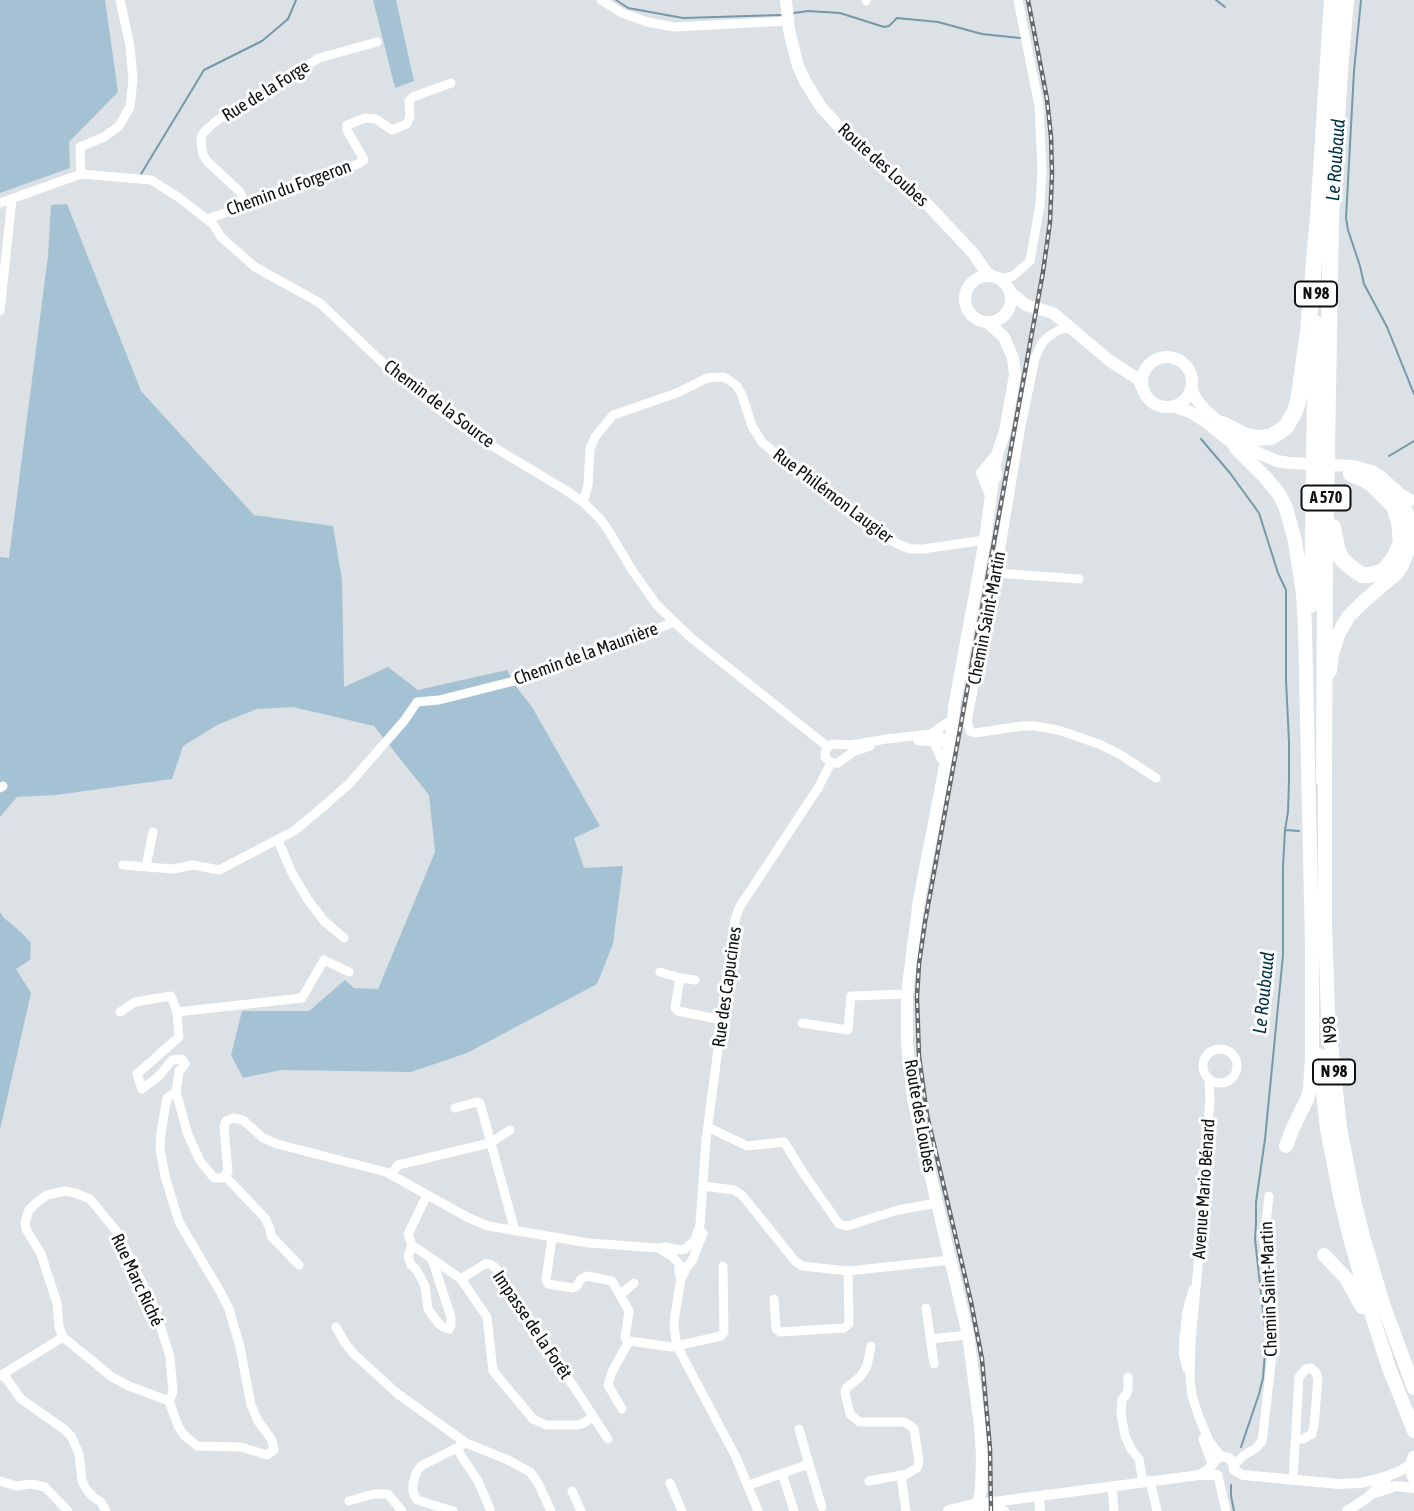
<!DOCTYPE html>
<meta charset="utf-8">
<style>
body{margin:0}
canvas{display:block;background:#dbe1e4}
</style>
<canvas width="1414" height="1511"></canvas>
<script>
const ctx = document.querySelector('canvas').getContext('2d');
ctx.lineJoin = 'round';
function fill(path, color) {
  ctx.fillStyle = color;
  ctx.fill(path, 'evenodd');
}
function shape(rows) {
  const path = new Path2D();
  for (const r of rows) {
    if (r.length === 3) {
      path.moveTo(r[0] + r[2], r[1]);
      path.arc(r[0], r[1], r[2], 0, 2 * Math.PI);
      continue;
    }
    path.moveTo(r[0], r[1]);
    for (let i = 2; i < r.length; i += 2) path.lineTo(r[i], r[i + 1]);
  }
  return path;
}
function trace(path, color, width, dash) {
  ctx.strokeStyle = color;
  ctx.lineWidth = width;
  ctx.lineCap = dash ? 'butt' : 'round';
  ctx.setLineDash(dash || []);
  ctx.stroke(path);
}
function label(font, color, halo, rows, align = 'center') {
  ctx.font = font + ' "Asap Condensed",sans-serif';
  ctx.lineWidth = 6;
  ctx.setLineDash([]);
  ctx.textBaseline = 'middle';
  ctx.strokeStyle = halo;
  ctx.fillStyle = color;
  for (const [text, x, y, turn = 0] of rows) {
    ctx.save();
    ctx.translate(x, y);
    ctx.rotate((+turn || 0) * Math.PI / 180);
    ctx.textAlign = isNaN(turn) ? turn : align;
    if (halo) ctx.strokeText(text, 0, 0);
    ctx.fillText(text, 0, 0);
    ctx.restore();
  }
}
fill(shape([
 [0,0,105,0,118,92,69,142,70,168,0,193],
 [373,0,396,0,414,81,395,88],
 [67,204,141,391,254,515,333,526,342,580,344,687,388,667,418,690,507,670,515,685,532,707,600,826,574,838,584,868,623,866,613,944,597,984,467,1053,411,1072,281,1070,243,1078,231,1055,242,1011,309,1011,345,980,354,988,378,989,435,852,429,795,374,726,293,707,257,709,219,724,183,746,172,779,56,795,17,797,0,817,0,557,9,558,48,256,51,205],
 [0,912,4,918,22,933,31,943,30,960,16,969,31,993,0,1130]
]), '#a4c2d4');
trace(shape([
 [616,0,628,8,683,18,781,15],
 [1216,0,1225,7],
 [1361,0,1354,71,1346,218,1348,230,1360,266,1364,284,1387,327,1414,394],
 [794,13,808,11,840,13,884,27,889,26,897,18,938,22,982,34,1020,38],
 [141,174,204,70,262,41,288,19,296,0],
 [1201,439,1230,473,1259,513,1278,573,1286,590,1286,680,1289,742,1289,781,1288,812,1285,830,1283,867,1283,955,1265,1139,1256,1202,1256,1223,1255,1239,1266,1339,1263,1378,1259,1394,1241,1447],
 [1389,456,1414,441],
 [1286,830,1299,831],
 [1231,1485,1231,1496,1234,1511]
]), '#7698ab', 2);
trace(shape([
 [601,0,622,13,647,22,674,27,788,21],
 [866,0,866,1],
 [81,174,80,147,104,137,119,126,130,107,133,80,130,46,120,0],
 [0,203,81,174,151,180,178,197,213,224,221,237,255,267,320,303,387,367,437,408,477,437,567,491,583,502,601,520,610,533,632,570,656,604,690,637,828,747],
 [245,205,240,192,207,161,203,155,201,142,202,135,206,130,216,121,319,58,377,42],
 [207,219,295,189,360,163,364,160,347,130,347,125,365,118,376,119,392,130,407,124,410,116,409,101,413,97,451,83],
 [1000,279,1013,276,1030,261,1040,205,1042,170,1039,106,1018,0],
 [0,311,12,199],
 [1071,327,1059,330,1049,336,1042,343,1035,358,1020,431,997,571,967,721,970,731,975,733,1022,726,1035,726,1058,730,1099,744,1121,755,1156,778],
 [583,502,588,485,590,449,595,437,613,415,677,393,707,378,724,377,736,385,742,395,752,426,762,442,778,456,856,514,879,533,896,543,910,549,923,549,985,540],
 [996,573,1079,579],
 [931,734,948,722],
 [918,741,939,742,948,737],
 [934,743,941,758],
 [831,763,825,757,825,752,828,747,833,744,852,745,886,739,931,734,940,736,944,740,947,748],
 [831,763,838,763,853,752,870,746],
 [0,788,3,786],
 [278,840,291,871,308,900,324,921,344,938],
 [123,865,173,869,193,865,219,870,294,831,317,812,349,784,404,721,417,702,439,700,522,679,586,657,674,622],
 [146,866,153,832],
 [660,972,680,978],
 [695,980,680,978,675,1008,678,1011,722,1020],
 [120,1012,135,1002,171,996,177,1012,179,1037,137,1074,142,1089,159,1076,172,1060,182,1059,185,1064,179,1071,176,1092],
 [177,1012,302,998,324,960,349,972],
 [802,1023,848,1030,851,996,907,994],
 [1220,1066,17],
 [1209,1079,1210,1100,1206,1142,1205,1190,1191,1341,1190,1378,1192,1396,1199,1417,1209,1441,1221,1456],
 [455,1108,477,1102,480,1103,515,1231],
 [708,1129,712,1129,747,1146,784,1142,804,1174,839,1224,847,1226,898,1210,937,1203],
 [391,1175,398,1165,490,1143,510,1130],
 [225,1176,265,1218,270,1229,271,1236,299,1265],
 [703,1186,734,1190,742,1195,795,1261,802,1266,848,1271,951,1260],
 [427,1195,408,1234,412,1245,461,1279,487,1317,493,1371,533,1419,546,1425,578,1425,584,1423,593,1417],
 [703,1233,692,1261,688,1265,681,1279,675,1315,674,1327,677,1346,736,1457,758,1511],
 [552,1238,546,1280,548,1284,572,1288,576,1287,581,1279,587,1276,612,1281,629,1311,625,1338,629,1341,672,1347,721,1336,724,1332,723,1266],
 [412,1245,408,1256,411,1265,416,1269,425,1286,428,1309,439,1324,445,1328,449,1329,451,1325,451,1317,432,1259],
 [660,1249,672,1256,679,1264,679,1272,681,1279],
 [461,1279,485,1264,490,1264,496,1268,608,1439],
 [620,1295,634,1283],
 [774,1299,776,1329,780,1332,844,1328,849,1324,848,1271],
 [926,1308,934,1364],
 [336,1327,345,1343,355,1355,398,1394,466,1443,508,1460,530,1472,538,1483,551,1511],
 [63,1337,59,1327,57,1303,41,1254,26,1229,25,1222,29,1210,36,1203,47,1195,65,1191,75,1193,90,1199,117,1232,155,1309,170,1357,173,1392,169,1401],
 [930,1339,968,1335],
 [1187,1369,1183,1353,1184,1339,1187,1311,1193,1290],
 [3,1374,21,1399,64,1429,71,1436,79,1454,82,1481,86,1489,93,1497,101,1502,106,1511],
 [0,1376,63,1337,112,1377,129,1386,169,1401,178,1426,184,1435,197,1446,241,1447,267,1455,274,1450,272,1440,258,1421,251,1405,240,1347,229,1309,221,1293,179,1222,165,1176,160,1149,161,1132,167,1098,176,1092,188,1135,200,1161,214,1178,222,1178,228,1172,224,1127,226,1121,234,1118,243,1120,263,1138,277,1144,386,1172,467,1217,488,1226,589,1243,658,1248,666,1247,680,1250,685,1249,695,1240,700,1225,706,1140,735,920,739,908,818,788,831,763],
 [1128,1377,1128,1389,1126,1395,1122,1399,1121,1414,1125,1436,1131,1449,1139,1459,1143,1482],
 [622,1409,608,1385,612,1372,629,1341],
 [1203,1439,1212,1464],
 [456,1448,478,1481,490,1509],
 [809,1464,822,1507],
 [1233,1466,1243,1456,1256,1448,1262,1441,1263,1434,1273,1346,1273,1325,1264,1241,1269,1196],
 [782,1473,794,1511],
 [901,1475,906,1511],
 [1218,1476,1226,1511],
 [1293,1480,1299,1377,1306,1369,1311,1368,1316,1373,1318,1379,1314,1426,1312,1434,1303,1439,1295,1439],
 [0,1481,16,1486,32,1484,45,1487,68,1511],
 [869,1481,907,1474,917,1468,919,1462,914,1429,911,1426,904,1422,859,1422,850,1414,845,1393,846,1388,860,1377,867,1366,871,1346],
 [1150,1481,1157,1511],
 [670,1483,682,1511],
 [749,1485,809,1464,799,1429],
 [1112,1486,1114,1511],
 [572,1491,581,1511],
 [349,1501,374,1494,388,1494,402,1511],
 [453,1511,417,1500,413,1492,413,1484,416,1473,421,1466,466,1443]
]), '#fff', 9);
trace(shape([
 [1397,491,1414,501],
 [1200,1475,1209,1469,1216,1459,1221,1456,1229,1458,1233,1463,1234,1470,1243,1475,1339,1484,1360,1483,1382,1478,1400,1471,1413,1463],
 [1375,1493,1396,1486,1414,1488],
 [1039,1496,1040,1511],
 [978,1504,1200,1475,1217,1475],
 [986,1508,997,1508,1004,1511],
 [1347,1511,1367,1498,1386,1480]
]), '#fff', 10);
trace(shape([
 [786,0,789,30,798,66,806,83,821,107,853,142,928,205,973,253,986,272,992,276],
 [988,299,23],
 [1011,293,1026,305,1053,313,1110,361,1138,379,1142,387],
 [1167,382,25],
 [1192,389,1194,396,1204,409,1248,447,1258,453,1277,461,1289,463,1353,466,1372,471,1380,476,1397,491,1406,508,1411,522],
 [1175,407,1190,412,1206,422,1241,450],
 [991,495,982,473,997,455],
 [949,1511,978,1504],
 [977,1511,981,1489,982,1455,980,1426,968,1335,920,1131,913,1099,907,1042,907,994,919,900,953,725,954,707,985,540,993,480,996,476,995,465,997,455,1005,431,1015,375,1013,358,1004,337,988,323]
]), '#fff', 12);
trace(shape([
 [1236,448,1265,477,1279,494,1286,508,1295,541,1303,594,1305,627,1312,945,1312,1059,1310,1089,1307,1099,1292,1130,1286,1146],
 [1311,606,1315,322],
 [1330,671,1332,654,1338,635,1348,617,1365,600,1396,574,1402,565,1411,543,1411,522],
 [1325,771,1325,922,1328,1015,1340,1128,1354,1200,1364,1240,1384,1307,1414,1388],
 [1319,1055,1327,1129,1341,1201,1351,1242,1374,1322,1389,1368,1414,1431],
 [1324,1255,1346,1278,1362,1307],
 [1414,1458,1412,1469,1414,1477]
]), '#fff', 14);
trace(shape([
 [1223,424,1244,435,1256,438,1271,437,1286,427,1294,413,1298,402,1308,332,1318,216,1332,0],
 [1333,527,1337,548,1341,558,1349,566,1362,575,1371,575,1383,571,1393,560,1401,543,1399,522,1394,506,1373,485,1364,479,1351,474],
 [1324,780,1325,568,1331,217,1340,70,1346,0]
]), '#fff', 16);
const rail = shape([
 [991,1511,990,1449,982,1359,971,1302,927,1115,919,1056,917,997,919,964,925,922,1043,272,1050,222,1052,174,1051,137,1047,99,1028,0]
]);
trace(rail, '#66696b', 4.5);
trace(rail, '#fff', 2, [5]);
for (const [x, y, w] of [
 [1316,294,42],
 [1326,498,49],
 [1334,1072,42]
]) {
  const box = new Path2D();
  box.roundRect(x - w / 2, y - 12.5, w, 25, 5);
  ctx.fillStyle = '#fff';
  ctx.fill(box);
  trace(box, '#0e1011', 2);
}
label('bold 16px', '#0e1011', null, [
 ["N 98",1316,294],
 ["A 570",1326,498],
 ["N 98",1334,1072]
]);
label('18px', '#0e1011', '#fff', [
 ["Rue de la Forge",266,91,-32],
 ["Route des Loubes",883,165,42],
 ["Chemin du Forgeron",289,188,-20],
 ["Chemin de la Source",439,404,37],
 ["Rue Philémon Laugier",833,496,37],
 ["Chemin Saint-Martin",987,618,-79],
 ["Chemin de la Maunière",586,654,-20],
 ["Rue des Capucines",727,987,-82],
 ["N98",1330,1030,-95],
 ["Route des Loubes",920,1116,80],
 ["Avenue Mario Bénard",1204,1189,-86],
 ["Rue Marc Riché",137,1280,65],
 ["Chemin Saint-Martin",1269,1289,-92],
 ["Impasse de la Forêt",532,1325,56]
]);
label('italic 19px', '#003146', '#fff', [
 ["Le Roubaud",1336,160,-86],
 ["Le Roubaud",1264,993,-84]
]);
</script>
